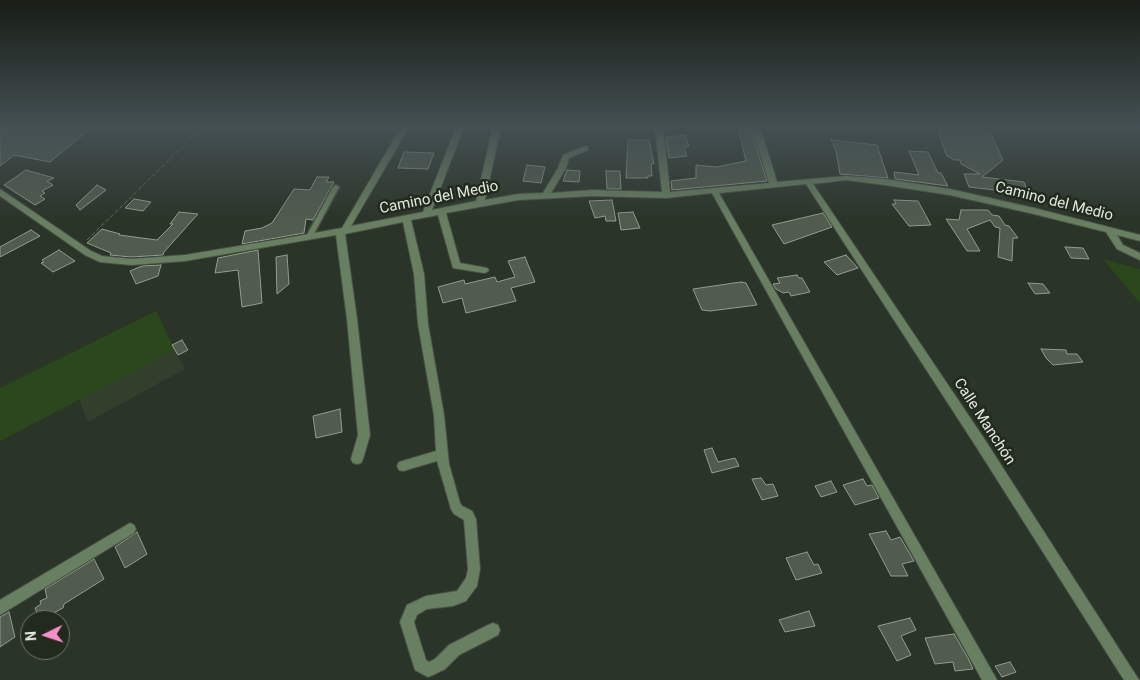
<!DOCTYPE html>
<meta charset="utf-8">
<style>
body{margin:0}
#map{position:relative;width:1140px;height:680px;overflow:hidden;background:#2b3428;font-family:Roboto,sans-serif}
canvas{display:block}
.north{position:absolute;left:20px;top:610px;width:50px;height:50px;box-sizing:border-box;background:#222a1e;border:1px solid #6f766b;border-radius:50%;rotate:266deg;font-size:14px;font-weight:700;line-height:20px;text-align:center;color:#e2e7df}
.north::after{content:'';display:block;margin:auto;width:18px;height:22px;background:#f98fc9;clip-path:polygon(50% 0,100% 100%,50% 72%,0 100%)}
</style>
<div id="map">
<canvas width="1140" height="680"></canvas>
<div class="north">N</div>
</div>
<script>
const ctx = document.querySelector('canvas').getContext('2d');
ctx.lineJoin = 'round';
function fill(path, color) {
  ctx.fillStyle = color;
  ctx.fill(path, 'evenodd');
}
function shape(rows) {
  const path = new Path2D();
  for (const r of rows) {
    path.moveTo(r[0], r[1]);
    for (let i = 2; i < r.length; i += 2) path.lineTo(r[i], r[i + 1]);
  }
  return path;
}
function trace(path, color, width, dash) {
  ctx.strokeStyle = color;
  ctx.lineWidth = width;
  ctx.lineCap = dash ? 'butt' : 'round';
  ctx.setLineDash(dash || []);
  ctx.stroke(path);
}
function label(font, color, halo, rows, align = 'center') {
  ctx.font = font + ' Roboto,sans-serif';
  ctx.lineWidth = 5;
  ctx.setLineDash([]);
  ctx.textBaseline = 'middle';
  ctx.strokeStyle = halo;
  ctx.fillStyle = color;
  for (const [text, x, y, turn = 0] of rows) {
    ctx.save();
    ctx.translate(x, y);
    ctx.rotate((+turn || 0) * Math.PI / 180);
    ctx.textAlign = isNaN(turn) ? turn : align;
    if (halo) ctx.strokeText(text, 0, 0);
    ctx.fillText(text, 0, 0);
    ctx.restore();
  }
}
fill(shape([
 [175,350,185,369,88,422,79,399]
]), '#323f2d');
fill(shape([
 [1103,259,1140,269,1140,303],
 [156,311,175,350,0,441,0,388]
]), '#2b481d');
const building = shape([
 [0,127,71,127,89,130,50,162,14,155,0,166,0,127],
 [738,127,750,127,767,181,672,190,671,181,696,178,696,165,716,167,746,161,738,127],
 [937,127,988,127,1003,160,982,177,1024,182,1029,194,969,187,964,174,980,174,961,164,960,160,954,160,946,155,937,127],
 [685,135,689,146,684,148,687,156,669,158,666,137,685,135],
 [628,140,649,140,654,164,651,164,652,176,648,176,648,178,626,178,628,140],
 [831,140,877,145,888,178,840,174,836,151,831,140],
 [909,151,928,152,938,173,941,173,948,186,895,179,894,172,919,175,909,151],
 [404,152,434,153,428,169,398,168,404,152],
 [527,165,545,167,541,183,523,181,527,165],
 [26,170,54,178,47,181,53,185,42,191,45,193,40,196,45,199,35,205,4,185,26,170],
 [567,170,580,171,579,182,563,181,567,170],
 [606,171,620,171,621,189,607,189,606,171],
 [317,177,329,177,326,182,334,182,313,220,306,219,304,233,242,244,245,231,262,228,272,223,294,189,310,190,317,177],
 [97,185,106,190,80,210,76,205,97,185],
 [134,199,151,202,143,211,125,208,134,199],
 [612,200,616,221,606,221,605,216,595,218,589,201,612,200],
 [894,200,918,201,931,225,909,226,892,204,896,204,894,200],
 [961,210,988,210,992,215,999,216,1005,225,1009,226,1018,238,1013,238,1012,261,998,257,1000,228,995,227,990,220,967,229,980,251,967,251,946,219,959,220,961,210],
 [179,212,198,214,164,252,163,255,131,257,110,255,111,253,87,243,102,229,120,234,119,235,157,240,173,224,170,224,179,212],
 [633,212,640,228,621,230,618,213,633,212],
 [823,213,832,227,784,244,772,225,823,213],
 [31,230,40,236,0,257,0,247,31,230],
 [1065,247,1083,248,1089,259,1071,258,1065,247],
 [59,250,75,261,53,272,41,263,44,262,42,260,59,250],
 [258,250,262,303,242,307,238,270,215,273,218,258,258,250],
 [287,255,289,284,277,294,276,257,287,255],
 [846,255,858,268,837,275,824,262,846,255],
 [525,257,535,282,511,288,516,301,466,313,462,298,443,303,438,287,464,280,465,284,495,277,497,282,515,277,508,261,525,257],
 [161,265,158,276,136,284,130,271,142,266,161,265],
 [797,275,799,278,802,278,810,292,791,296,789,292,783,293,776,289,773,284,780,283,777,278,797,275],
 [741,282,746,283,757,305,710,311,702,310,693,289,741,282],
 [1028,283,1043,284,1050,293,1035,294,1028,283],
 [182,340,188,350,178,355,172,345,182,340],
 [1041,349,1066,350,1067,354,1077,354,1083,362,1053,365,1046,358,1041,349],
 [340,409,342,432,316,438,313,416,340,409],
 [712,448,718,462,735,458,739,466,712,473,704,450,712,448],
 [761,478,766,485,773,484,778,496,762,500,752,479,761,478],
 [863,479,867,486,872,485,879,498,855,505,843,485,863,479],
 [831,481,837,492,821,497,815,486,831,481],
 [886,531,891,540,900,537,914,561,902,564,908,576,891,576,869,534,886,531],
 [137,532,147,554,125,568,115,547,137,532],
 [807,552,814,565,818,564,822,573,796,580,786,558,807,552],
 [94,559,104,579,64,604,63,608,40,620,35,608,41,604,40,601,47,598,45,589,94,559],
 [809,611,815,626,785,632,779,620,809,611],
 [9,612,15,637,0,647,0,617,9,612],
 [910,618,916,630,901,636,911,655,897,661,878,626,910,618],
 [954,634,968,658,973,669,955,671,953,662,935,664,925,638,954,634],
 [1010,662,1016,672,1002,677,995,666,1010,662]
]);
fill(building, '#515b4e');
trace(building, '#929d8e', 1);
const service = shape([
 [336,185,339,187,312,237,311,238,307,238,306,237,333,187,336,185]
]);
const minor = shape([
 [401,127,409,127,351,226,423,212,456,127,464,127,432,210,476,201,493,127,501,127,485,200,518,194,543,193,558,168,563,155,585,146,588,146,588,150,569,158,566,168,551,193,592,190,662,192,655,127,663,127,670,192,769,183,752,127,760,127,777,182,846,176,885,179,950,189,1034,208,1140,235,1140,241,1117,235,1123,245,1140,253,1140,260,1117,249,1106,232,1034,214,950,195,885,185,846,180,813,184,985,440,1139,680,1124,680,977,448,806,184,719,193,997,680,982,680,712,193,666,198,592,196,518,200,446,213,460,263,487,268,489,270,487,272,484,273,453,268,438,215,411,220,424,274,428,324,444,415,449,464,460,503,462,506,472,511,476,519,480,569,477,586,466,601,453,606,427,609,417,615,414,622,426,660,429,662,435,659,449,645,488,625,493,623,498,625,500,630,498,635,459,655,445,669,433,675,428,677,415,670,400,622,407,605,426,596,457,591,466,578,468,569,464,520,454,514,451,509,437,461,403,471,399,470,397,466,399,462,436,451,434,415,418,324,414,274,403,222,345,234,357,319,370,435,363,459,361,463,357,464,353,463,351,459,358,435,347,319,336,235,185,261,131,265,100,262,85,255,0,196,0,189,91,251,102,256,131,259,185,255,281,239,342,228,401,127],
 [130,523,134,525,136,529,134,533,0,615,0,600,130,523]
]);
trace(service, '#485145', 3);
trace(minor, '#485145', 2);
trace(shape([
 [87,240,203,127]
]), '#636b60', 1, [4.5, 2]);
fill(service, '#697f61');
fill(minor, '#697f61');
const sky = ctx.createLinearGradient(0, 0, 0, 222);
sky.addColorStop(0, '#181d16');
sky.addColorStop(0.57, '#445053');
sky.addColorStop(1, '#44505300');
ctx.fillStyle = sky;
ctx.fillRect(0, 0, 1140, 222);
label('15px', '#e2e7df', '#222a1e', [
 ["Camino del Medio",439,198,-11],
 ["Camino del Medio",1054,202,14],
 ["Calle Manchón",984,422,57]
]);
</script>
